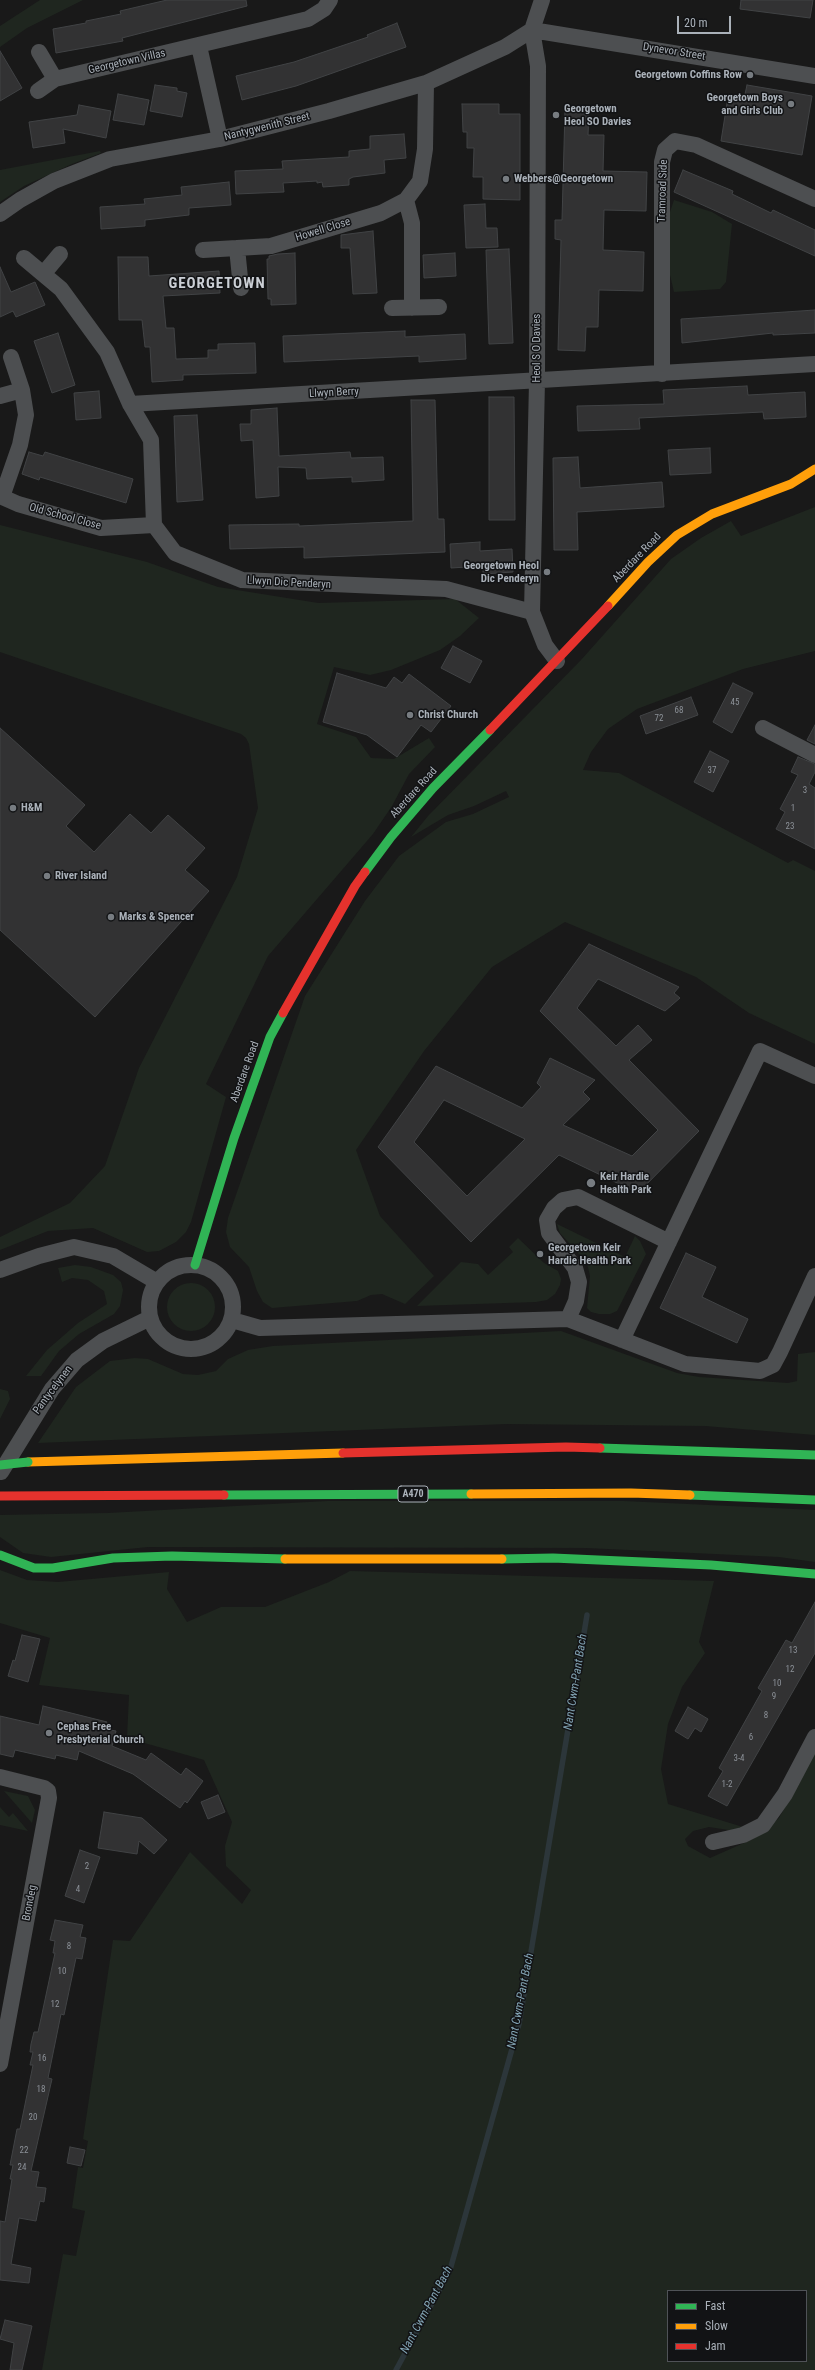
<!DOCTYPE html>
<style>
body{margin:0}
#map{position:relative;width:815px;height:2370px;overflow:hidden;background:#191919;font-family:"Roboto Condensed",sans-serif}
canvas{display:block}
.legend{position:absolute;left:667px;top:2290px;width:140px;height:72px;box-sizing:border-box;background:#121315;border:1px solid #4f5257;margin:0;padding:5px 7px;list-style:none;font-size:12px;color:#aab1b9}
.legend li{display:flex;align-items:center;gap:8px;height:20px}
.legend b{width:20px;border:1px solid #4f5257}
.scale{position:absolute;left:677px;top:16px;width:54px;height:18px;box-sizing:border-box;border:2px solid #aab1b9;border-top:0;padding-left:5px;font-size:12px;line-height:14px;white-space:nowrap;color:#aab1b9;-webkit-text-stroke:3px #121315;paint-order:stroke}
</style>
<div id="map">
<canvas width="815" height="2370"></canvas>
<ul class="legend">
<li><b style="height:5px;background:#30b455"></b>Fast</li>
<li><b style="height:5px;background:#ff9f0a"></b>Slow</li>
<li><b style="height:5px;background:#e5322d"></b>Jam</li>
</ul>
<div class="scale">20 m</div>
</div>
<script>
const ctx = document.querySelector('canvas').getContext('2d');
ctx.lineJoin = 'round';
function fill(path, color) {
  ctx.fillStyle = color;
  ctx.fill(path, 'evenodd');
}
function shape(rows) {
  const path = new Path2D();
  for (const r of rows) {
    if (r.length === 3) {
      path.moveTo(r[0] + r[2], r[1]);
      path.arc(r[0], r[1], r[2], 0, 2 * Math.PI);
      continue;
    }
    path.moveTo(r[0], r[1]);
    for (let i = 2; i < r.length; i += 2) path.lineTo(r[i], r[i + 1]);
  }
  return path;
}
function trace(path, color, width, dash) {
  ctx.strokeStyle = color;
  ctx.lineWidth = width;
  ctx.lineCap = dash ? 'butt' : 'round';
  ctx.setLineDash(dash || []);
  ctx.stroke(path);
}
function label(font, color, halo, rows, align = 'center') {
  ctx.font = font + ' "Roboto Condensed",sans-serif';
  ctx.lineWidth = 3;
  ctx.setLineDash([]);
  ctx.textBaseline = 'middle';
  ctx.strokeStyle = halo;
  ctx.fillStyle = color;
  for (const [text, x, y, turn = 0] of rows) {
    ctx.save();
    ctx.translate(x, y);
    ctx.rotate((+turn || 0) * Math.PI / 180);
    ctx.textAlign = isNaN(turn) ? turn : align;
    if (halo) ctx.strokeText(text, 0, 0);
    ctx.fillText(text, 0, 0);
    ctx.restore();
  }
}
fill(shape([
 [40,0,83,0,27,28,0,47,0,26],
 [100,151,101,153,72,164,24,186,0,202,0,170],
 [674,200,712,212,732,224,726,282,720,289,674,292,670,275,670,212],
 [815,507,815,651,743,669,637,709,608,729,591,752,583,770,619,773,788,863,793,860,815,871,815,1044,749,1013,696,977,565,922,492,967,424,1051,356,1150,380,1216,434,1276,405,1304,382,1294,371,1295,357,1301,272,1308,263,1302,257,1291,249,1267,230,1247,226,1232,228,1218,305,996,365,901,399,856,446,822,473,814,509,797,506,791,474,806,448,815,411,837,428,816,581,660,671,559,701,538,731,521,741,536],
 [0,525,147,562,218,587,318,603,455,599,479,618,460,636,440,650,391,670,370,675,334,667,317,724,356,737,371,758,394,759,429,738,435,747,409,774,392,806,373,834,268,956,206,1084,226,1097,191,1222,186,1232,176,1242,159,1251,147,1252,93,1228,48,1231,0,1250,0,1237,70,1203,105,1166,139,1068,237,877,258,808,249,744,246,738,241,734,0,652],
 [557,1224,625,1257,635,1236,640,1241,646,1254,617,1311,610,1314,599,1314,591,1312,587,1308,590,1276,587,1263,560,1233],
 [518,1238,544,1263,558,1271,561,1279,560,1285,555,1294,547,1300,536,1302,417,1306,461,1262,478,1264,488,1275,513,1252,509,1247],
 [75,1265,91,1267,113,1275,121,1282,123,1290,120,1306,114,1314,79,1334,59,1351,41,1376,26,1376,47,1350,78,1323,107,1304,104,1291,88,1280,72,1278,62,1282,58,1268],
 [191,1307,24],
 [561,1331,677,1373,699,1377,788,1383,797,1381,798,1354,815,1352,815,1435,705,1426,506,1424,38,1443,76,1387,110,1361,135,1358,148,1359,183,1374,198,1375,216,1371,228,1359,248,1350,273,1346],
 [0,1389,8,1391,10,1399,0,1419],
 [327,1501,624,1501,815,1510,815,1562,779,1557,586,1548,148,1547,51,1557,23,1553,0,1537,0,1515,108,1513],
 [0,1570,27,1580,58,1582,169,1572,167,1589,187,1622,221,1607,265,1607,329,1582,350,1571,714,1581,699,1642,705,1653,682,1687,668,1724,661,1769,668,1804,743,1827,735,1831,709,1827,693,1831,685,1839,688,1846,710,1858,753,1839,779,1818,815,1752,815,2370,42,2370,63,2254,76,2256,85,2211,72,2208,78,2167,83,2168,88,2141,83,2139,113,1940,130,1941,190,1852,242,1904,251,1890,226,1866,225,1846,232,1822,204,1760,127,1738,129,1695,39,1685,50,1638,0,1623],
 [668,2291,806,2291,806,2361,668,2361],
 [4,1791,28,1796,35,1810,32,1823],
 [0,1807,9,1817,13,1813,28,1831,0,1825]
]), '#1f261f');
trace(shape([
 [396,2370,450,2270,519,2024,587,1615]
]), '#2c363a', 5.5);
const building = shape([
 [167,0,246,0,247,6,122,38,123,41,56,53,53,29,86,23,86,21,121,14,120,11,167,0],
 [741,0,813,0,810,18,740,9,741,0],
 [397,23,406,47,296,86,242,100,236,76,294,62,368,37,367,35,397,23],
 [0,51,22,88,0,101,0,51],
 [155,85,177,88,177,91,187,93,182,117,150,111,155,85],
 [747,85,812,96,802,155,721,141,728,97,744,99,747,85],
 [118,94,149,100,144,125,113,120,118,94],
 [462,104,499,104,499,114,520,114,520,200,483,199,483,177,473,177,474,148,467,148,467,132,463,132,462,104],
 [79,105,111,111,106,138,63,129,65,143,33,148,29,122,77,115,79,105],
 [565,110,589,111,588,135,604,135,603,171,647,172,646,211,604,210,603,250,644,252,643,291,599,290,598,327,586,327,585,351,558,350,561,240,555,239,555,220,562,220,565,110],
 [404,134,406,158,384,160,385,173,353,177,349,179,349,185,323,187,322,182,317,183,317,181,283,183,284,192,236,194,235,171,283,169,282,161,349,157,349,151,370,149,370,136,404,134],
 [683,170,733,191,732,194,771,213,773,210,815,230,815,256,674,192,683,170],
 [229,182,231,205,189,208,189,215,145,220,145,226,101,229,100,207,145,204,144,199,182,195,181,187,229,182],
 [485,204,486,228,497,228,498,247,466,248,464,205,485,204],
 [373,231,377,293,353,294,350,248,341,248,341,235,373,231],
 [509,249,513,343,489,344,486,250,509,249],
 [295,253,296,304,271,305,271,299,268,299,267,259,269,259,269,256,278,254,295,253],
 [455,253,456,276,424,278,423,255,455,253],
 [118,257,148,257,149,276,219,271,220,293,163,296,166,328,174,328,176,359,208,358,208,350,218,350,218,344,255,343,256,373,183,375,183,380,152,382,150,347,145,347,142,320,119,320,118,257],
 [0,267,11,292,35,282,45,305,16,317,13,311,0,317,0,267],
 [815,310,815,333,773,335,773,333,682,343,681,319,815,310],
 [405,331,405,337,465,334,466,359,419,362,419,356,284,362,283,336,405,331],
 [58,333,75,385,52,393,34,341,58,333],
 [747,386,748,395,805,392,806,417,764,419,763,412,639,418,640,429,578,431,577,406,664,404,663,390,747,386],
 [99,391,101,418,76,420,74,393,99,391],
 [489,397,514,397,515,520,489,520,489,397],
 [411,400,435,400,438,519,444,519,445,552,304,558,304,547,230,549,229,525,299,524,299,526,413,521,411,400],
 [277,408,279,456,350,452,351,458,383,457,384,480,352,482,352,477,307,479,306,468,278,467,279,496,256,498,253,440,241,441,240,424,251,424,251,410,277,408],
 [197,415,203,500,177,502,174,416,197,415],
 [710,448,711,473,670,475,668,450,710,448],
 [29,452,43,456,45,452,133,479,126,503,40,477,39,480,22,474,29,452],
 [578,457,580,488,662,482,664,507,577,512,578,550,554,550,553,458,578,457],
 [480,542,480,551,512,549,513,572,483,574,483,566,451,568,450,544,480,542],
 [453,646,482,661,470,683,441,668,453,646],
 [337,673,386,688,394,677,402,683,409,674,451,706,431,732,421,725,397,757,367,735,323,722,337,673],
 [733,683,753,693,732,733,713,722,733,683],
 [691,697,698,715,646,734,640,716,691,697],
 [815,725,815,744,807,740,815,725],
 [0,728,85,805,66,826,94,852,130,814,151,833,168,815,205,848,185,870,209,891,95,1017,0,930,0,728],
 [710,751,729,761,713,792,694,782,710,751],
 [798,757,815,764,815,772,809,784,815,788,815,849,776,829,785,812,780,809,798,775,791,772,798,757],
 [589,944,679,987,674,993,680,998,665,1011,598,979,577,1008,616,1046,638,1025,652,1040,629,1060,699,1131,638,1193,559,1155,471,1242,378,1147,436,1066,522,1108,541,1087,537,1083,550,1058,595,1080,583,1092,590,1099,563,1125,632,1156,658,1130,540,1011,589,944],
 [444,1100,525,1139,467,1196,414,1142,444,1100],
 [686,1253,716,1267,702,1297,748,1319,737,1343,660,1308,686,1253],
 [815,1602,815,1653,727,1806,708,1796,723,1771,719,1768,762,1691,758,1688,786,1640,792,1643,815,1602],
 [22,1635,40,1639,28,1682,8,1676,13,1660,15,1661,22,1635],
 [43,1706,107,1722,105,1729,116,1731,112,1746,146,1760,151,1753,181,1775,186,1768,203,1781,187,1803,185,1801,180,1808,133,1774,79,1751,77,1760,56,1755,55,1759,15,1750,13,1757,0,1754,0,1716,39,1725,43,1706],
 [688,1707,708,1719,701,1732,695,1728,688,1739,675,1731,688,1707],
 [218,1795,225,1812,208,1819,201,1802,218,1795],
 [104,1812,142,1818,167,1840,154,1854,139,1841,137,1854,98,1848,104,1812],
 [80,1850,100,1857,84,1903,65,1896,80,1850],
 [55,1920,83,1925,80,1937,86,1938,82,1959,76,1958,64,2015,61,2014,48,2078,52,2079,31,2171,39,2172,36,2187,46,2188,44,2202,40,2201,36,2221,19,2218,11,2264,31,2268,29,2283,0,2280,0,2221,5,2222,12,2179,10,2179,13,2165,10,2165,17,2129,20,2129,33,2065,30,2065,33,2052,30,2052,31,2044,34,2032,38,2032,40,2023,55,1953,53,1953,55,1941,50,1940,55,1920],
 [70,2147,85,2150,81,2166,67,2163,70,2147],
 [5,2320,32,2326,22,2370,10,2370,14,2343,0,2339,5,2320]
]);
fill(building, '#323233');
trace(building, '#414345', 1);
trace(shape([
 [532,30,538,66,537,381,532,612,545,645,557,661],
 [532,30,815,76],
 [532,30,542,0],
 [199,46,220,139],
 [39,52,55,79],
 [38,91,55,79,308,19,324,9,330,0],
 [406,200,412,223,412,308],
 [0,214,20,200,54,181,110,159,220,139,329,111,426,83,505,47,532,30],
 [237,248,241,288],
 [203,250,271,246,381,213,406,200,420,181,425,149,426,83],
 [24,258,61,289,107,352,130,404,151,440,154,525,175,553,242,580,446,589,532,612],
 [44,273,60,254],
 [392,308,439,307],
 [662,374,662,162,665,150,675,141,696,145,815,199],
 [0,396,22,390],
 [130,404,815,364],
 [0,496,18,504,101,528,154,525],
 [2,497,20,445,26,415,22,390,11,357],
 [763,728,815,755],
 [191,1307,42],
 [0,1270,39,1256,74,1247,113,1256,157,1282],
 [568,1319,576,1301,579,1282,575,1268,549,1233,547,1220,554,1208,563,1200,578,1197,669,1242],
 [232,1320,260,1328,568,1319,685,1364,760,1371,773,1365,780,1352,815,1276],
 [622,1340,760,1051,815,1076],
 [1,1472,52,1389,77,1360,103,1341,150,1318],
 [0,1777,44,1788,48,1791,49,1798,0,2064],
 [713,1842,743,1835,763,1825,785,1794,815,1737]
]), '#4d4f51', 16);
trace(shape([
 [365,872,391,837,433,788,490,730],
 [195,1265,234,1138,270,1037,283,1013],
 [600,1448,815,1455],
 [224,1495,471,1494],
 [690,1495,815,1500],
 [0,1555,34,1568,53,1568,113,1558,172,1556,285,1559],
 [502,1559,553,1558,711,1565,815,1574]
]), '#30b455', 9);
trace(shape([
 [608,606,648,562,677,535,712,514,791,484,815,469],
 [28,1462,343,1453],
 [471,1494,631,1493,690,1495],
 [285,1559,502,1559]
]), '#ff9f0a', 9);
trace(shape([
 [490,730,608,606],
 [283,1013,355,886,365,872],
 [343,1453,566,1447,600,1448],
 [0,1496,224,1495]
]), '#e5322d', 9);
trace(shape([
 [0,1465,28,1462]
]), '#30b455', 9);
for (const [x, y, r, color] of [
 [750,75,4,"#777c81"],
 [791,104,4,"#777c81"],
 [556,115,4,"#777c81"],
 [506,179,4,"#777c81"],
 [547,572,4,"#777c81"],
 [410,715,4,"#777c81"],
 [13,808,4,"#777c81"],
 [47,876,4,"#777c81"],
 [111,917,4,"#777c81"],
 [591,1183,5,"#777c81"],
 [540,1254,4,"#777c81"],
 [49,1733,4,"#777c81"]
]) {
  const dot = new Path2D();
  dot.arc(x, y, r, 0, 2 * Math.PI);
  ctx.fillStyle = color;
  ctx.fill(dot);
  trace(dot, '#121315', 1.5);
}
label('9px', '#8c9198', null, [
 ["45",735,703],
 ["68",679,711],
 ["72",659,719],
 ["37",712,771],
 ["3",805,791],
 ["1",793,809],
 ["23",790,827],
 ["13",793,1651],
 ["12",790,1670],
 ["10",777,1684],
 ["9",774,1697],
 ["8",766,1716],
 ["6",751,1738],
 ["3-4",739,1759],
 ["1-2",727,1785],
 ["2",87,1867],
 ["4",78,1890],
 ["8",69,1947],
 ["10",62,1972],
 ["12",55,2005],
 ["16",42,2059],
 ["18",41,2090],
 ["20",33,2118],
 ["22",24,2151],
 ["24",22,2168]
]);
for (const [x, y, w] of [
 [413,1494,30]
]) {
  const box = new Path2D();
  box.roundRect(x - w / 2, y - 8, w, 16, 3);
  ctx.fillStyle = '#121315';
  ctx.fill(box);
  trace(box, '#aab1b9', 1);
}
label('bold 10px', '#aab1b9', null, [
 ["A470",413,1494]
]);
label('11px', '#aab1b9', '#121315', [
 ["Dynevor Street",674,52,9],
 ["Georgetown Villas",127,62,-13],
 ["Nantygwenith Street",267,127,-14],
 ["Tramroad Side",663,191,-88],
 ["Howell Close",323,230,-17],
 ["Heol S O Davies",537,348,-90],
 ["Llwyn Berry",334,393,-3],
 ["Old School Close",65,517,15],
 ["Aberdare Road",637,558,-46],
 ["Llwyn Dic Penderyn",289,583,3],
 ["Aberdare Road",414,793,-48],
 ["Aberdare Road",245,1072,-70],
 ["Pantycelynen",53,1390,-53],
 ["Brondeg",30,1903,-79]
]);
label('bold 11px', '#aab1b9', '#121315', [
 ["Georgetown Coffins Row",742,75,"right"],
 ["Georgetown Boys",783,98,"right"],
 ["and Girls Club",783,111,"right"],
 ["Georgetown",564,109],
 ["Heol SO Davies",564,122],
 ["Webbers@Georgetown",514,179],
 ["Georgetown Heol",539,566,"right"],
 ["Dic Penderyn",539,579,"right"],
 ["Christ Church",418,715],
 ["H&M",21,808],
 ["River Island",55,876],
 ["Marks & Spencer",119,917],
 ["Keir Hardie",600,1177],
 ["Health Park",600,1190],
 ["Georgetown Keir",548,1248],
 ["Hardie Health Park",548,1261],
 ["Cephas Free",57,1727],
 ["Presbyterial Church",57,1740]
], 'left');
label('italic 12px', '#82a3b3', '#121315', [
 ["Nant Cwm-Pant Bach",576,1682,-81],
 ["Nant Cwm-Pant Bach",521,2001,-79],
 ["Nant Cwm-Pant Bach",427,2310,-62]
]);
ctx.letterSpacing = '1px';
label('bold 15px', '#cbcfd5', '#121315', [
 ["GEORGETOWN",217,284]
]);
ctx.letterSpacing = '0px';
</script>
